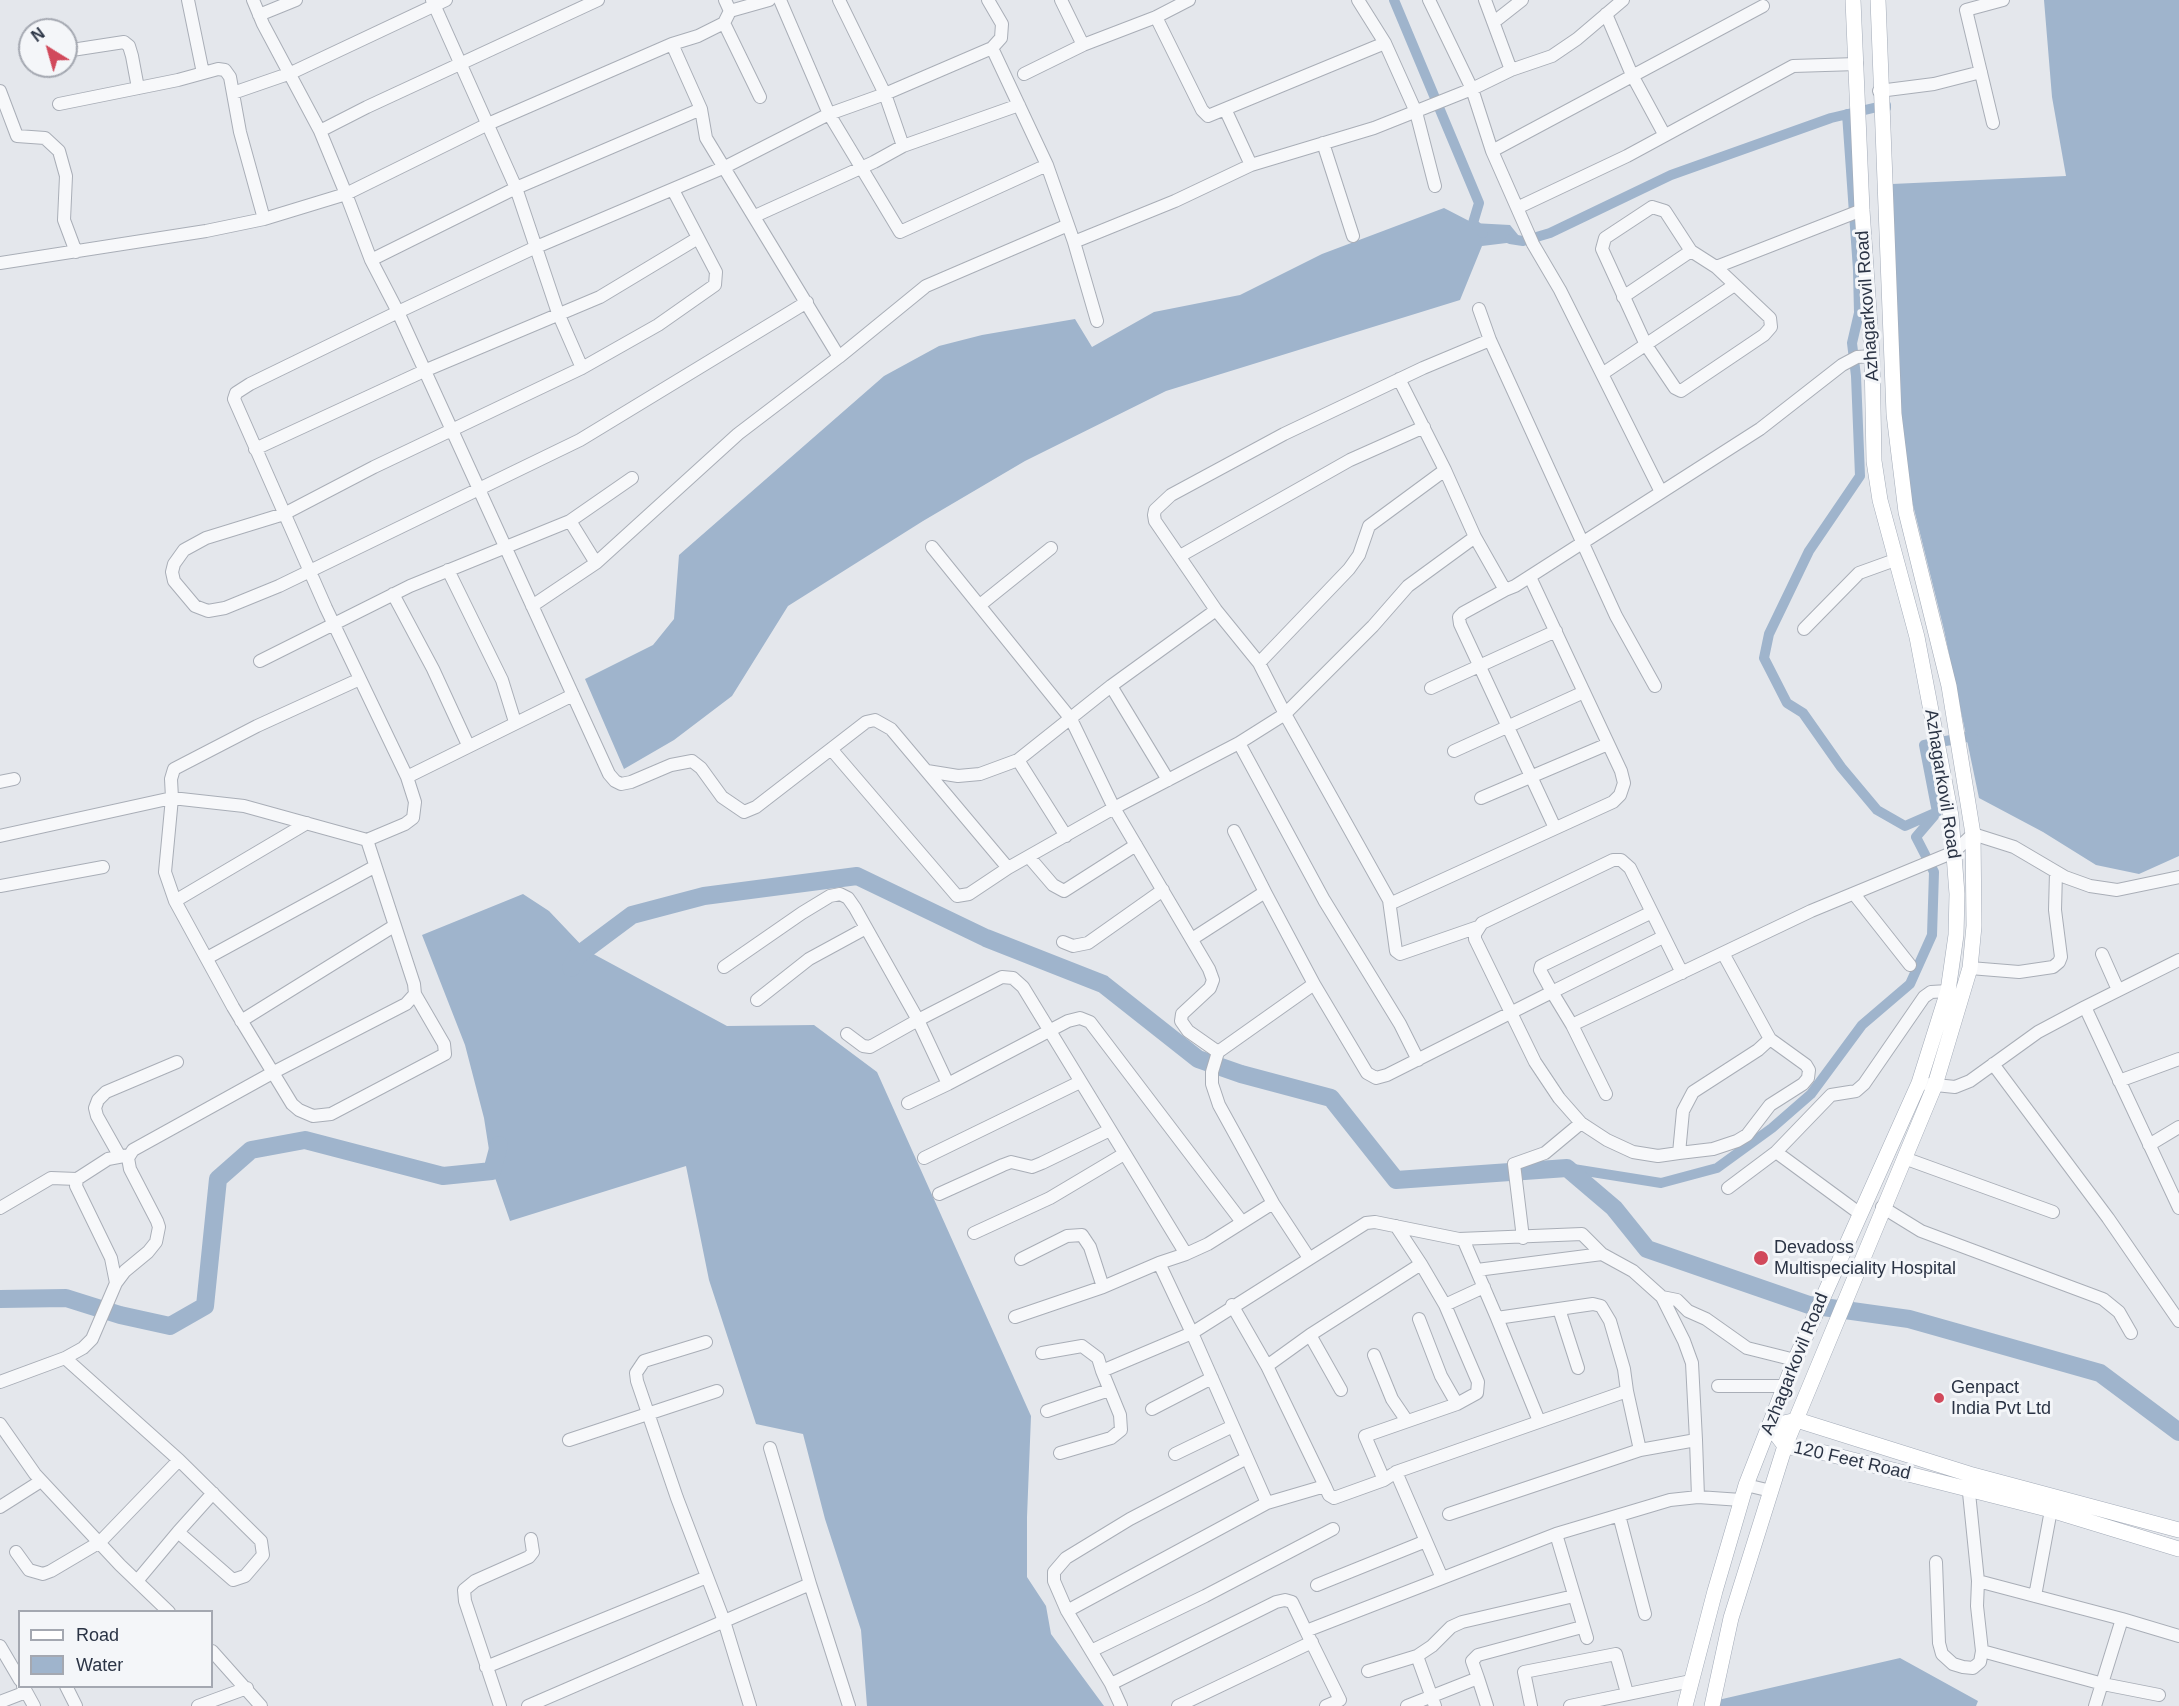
<!DOCTYPE html>
<style>
body{margin:0}
#map{position:relative;width:2179px;height:1706px;overflow:hidden;background:#e4e7ec;font-family:Helvetica,sans-serif}
canvas{display:block}
.legend{position:absolute;left:18px;top:1610px;width:195px;height:78px;box-sizing:border-box;background:#f4f6f9;border:2px solid #a4a8b1;margin:0;padding:8px 10px;list-style:none;font-size:18px;color:#2b3445}
.legend li{display:flex;align-items:center;gap:12px;height:30px}
.legend b{width:30px;border:2px solid #a4a8b1}
.north{position:absolute;left:18px;top:18px;width:60px;height:60px;box-sizing:border-box;background:#f4f6f9;border:2px solid #a4a8b1;border-radius:50%;rotate:323deg;font-size:16px;font-weight:700;line-height:24px;text-align:center;color:#2b3445}
.north::after{content:'';display:block;margin:auto;width:21px;height:27px;background:#d1495b;clip-path:polygon(50% 0,100% 100%,50% 72%,0 100%)}
</style>
<div id="map">
<canvas width="2179" height="1706"></canvas>
<ul class="legend">
<li><b style="height:8px;background:#fff"></b>Road</li>
<li><b style="height:16px;background:#9fb4cc"></b>Water</li>
</ul>
<div class="north">N</div>
</div>
<script>
const ctx = document.querySelector('canvas').getContext('2d');
ctx.lineJoin = 'round';
function fill(path, color) {
  ctx.fillStyle = color;
  ctx.fill(path, 'evenodd');
}
function shape(rows) {
  const path = new Path2D();
  for (const r of rows) {
    path.moveTo(r[0], r[1]);
    for (let i = 2; i < r.length; i += 2) path.lineTo(r[i], r[i + 1]);
  }
  return path;
}
function trace(path, color, width, dash) {
  ctx.strokeStyle = color;
  ctx.lineWidth = width;
  ctx.lineCap = dash ? 'butt' : 'round';
  ctx.setLineDash(dash || []);
  ctx.stroke(path);
}
function label(font, color, halo, rows, align = 'center') {
  ctx.font = font + ' Helvetica,sans-serif';
  ctx.lineWidth = 6;
  ctx.setLineDash([]);
  ctx.textBaseline = 'middle';
  ctx.strokeStyle = halo;
  ctx.fillStyle = color;
  for (const [text, x, y, turn = 0] of rows) {
    ctx.save();
    ctx.translate(x, y);
    ctx.rotate((+turn || 0) * Math.PI / 180);
    ctx.textAlign = isNaN(turn) ? turn : align;
    if (halo) ctx.strokeText(text, 0, 0);
    ctx.fillText(text, 0, 0);
    ctx.restore();
  }
}
fill(shape([
 [2044,0,2179,0,2179,856,2139,874,2096,865,2043,832,1979,798,1944,630,1912,501,1900,420,1892,184,2066,176,2052,97],
 [1444,208,1473,223,1510,225,1523,241,1482,246,1460,300,1166,391,1025,461,923,521,788,606,732,696,674,740,624,769,585,679,653,645,674,619,679,555,884,376,939,346,982,335,1075,319,1092,347,1154,312,1240,295,1322,254],
 [523,894,549,911,586,950,727,1026,814,1025,877,1072,1031,1416,1027,1517,1027,1577,1046,1606,1051,1634,1104,1706,867,1706,861,1630,825,1519,803,1434,756,1424,709,1280,686,1166,510,1221,492,1169,484,1118,465,1045,422,935],
 [1900,1658,1978,1701,1976,1706,1716,1706,1718,1700]
]), '#9fb4cc');
trace(shape([
 [1394,0,1479,203,1473,223,1483,233],
 [1847,114,1858,270,1859,313,1852,343,1856,376,1860,476,1809,551,1769,634,1764,658,1787,703,1803,713,1841,767,1877,810,1905,826,1937,812,1924,745,1967,737,1980,741],
 [1510,239,1523,241,1550,233,1671,175,1831,118,1886,105,1886,108],
 [1567,1168,1661,1183,1717,1168,1772,1128,1811,1094,1862,1025,1910,984,1932,935,1934,872,1916,837,1934,816]
]), '#9fb4cc', 10);
trace(shape([
 [571,968,577,956,632,915,704,896,857,876,986,938,1103,984,1198,1059,1241,1074,1331,1098,1396,1180,1567,1168,1614,1208,1647,1249,1809,1305,1909,1319,2100,1373,2179,1432],
 [0,1299,66,1298,120,1315,170,1326,205,1306,218,1179,251,1150,305,1140,443,1176,492,1171,499,1145]
]), '#9fb4cc', 18);
const minor = shape([
 [188,0,203,73],
 [432,0,516,188,558,313,582,368,658,325,715,285,716,272,673,190],
 [725,0,730,11],
 [780,0,829,114,900,232,1047,165],
 [839,0,885,94,903,146],
 [988,0,1002,24,1001,38,992,48,1047,165,1074,242,1175,201,1251,165,1374,128,1472,89,1511,70,1552,56,1577,39,1623,0],
 [1061,0,1083,45],
 [1358,0,1385,43,1416,112,1435,186],
 [1429,0,1472,89,1492,151,1533,244,1560,290,1661,492],
 [1485,0,1511,70],
 [1606,14,1632,75,1664,134],
 [259,15,296,0],
 [1156,17,1202,110,1208,116,1385,43],
 [1494,22,1522,0],
 [724,23,760,97],
 [672,44,701,109,706,138,839,357],
 [992,48,885,94,829,114,725,167,534,248,398,312,609,774,615,781,621,784,631,782,671,765,692,761,701,768,722,797,744,812,756,807,866,722,875,720,891,729,1008,868],
 [72,50,124,42,129,46,132,56,138,88],
 [1024,74,1083,45,1156,17,1189,0],
 [0,91,17,136,45,138,59,151,66,176,64,220,76,252],
 [1879,91,1934,84,1981,72],
 [233,93,291,73,446,0],
 [59,104,178,80,218,69,225,70,230,77,240,132,264,219],
 [1226,111,1251,165],
 [1993,123,1966,10,2003,0],
 [320,131,367,107,598,0],
 [1323,143,1353,236],
 [1492,151,1763,6],
 [1519,207,1627,156,1793,66,1857,64],
 [1652,207,1665,211,1691,251,1716,267,1770,318,1771,327,1764,335,1681,391,1675,388,1646,345,1602,249,1605,238,1652,207],
 [755,216,874,162,903,146,1019,105],
 [1074,242,1097,321],
 [371,260,516,188,701,109],
 [0,263,206,231,264,219,346,194,320,131,263,24,253,0],
 [1716,267,1862,210],
 [1623,297,1691,251],
 [1479,309,1490,340,1616,616,1655,686],
 [1490,340,1423,368,1284,434,1171,495,1155,510,1154,515,1155,521,1216,610,1259,663,1285,714,1389,900,1394,902,1613,802,1620,795,1624,783,1621,771,1530,577],
 [582,368,374,467,284,514,206,538,184,550,174,564,172,572,174,581,195,606,208,611,225,608,279,586,580,440,807,302],
 [1602,374,1733,286],
 [1399,379,1445,470,1475,537],
 [255,449,424,371,600,297,698,238],
 [570,521,596,563],
 [932,547,1071,719,1114,808,1239,743,1285,714,1373,626,1408,586,1475,537,1505,590,1515,586,1760,429,1842,365,1857,357,1872,356],
 [1180,556,1350,460,1424,427],
 [448,570,502,680,515,722],
 [1505,590,1463,613,1459,617,1460,624,1555,828],
 [393,594,433,669,468,745],
 [980,605,1051,548],
 [532,606,596,563,738,434,839,357,926,286,1068,225],
 [1804,629,1859,573,1895,560],
 [260,661,410,586,570,521,632,478],
 [1259,663,1349,569,1359,555,1369,526,1445,470],
 [360,679,257,726,174,769,171,779,172,798,165,872,175,901,233,1007,292,1104,299,1110,313,1116,331,1114,445,1054,444,1044,415,994],
 [1111,686,1168,780],
 [1431,688,1556,631],
 [1239,743,1324,900,1400,1024,1418,1060],
 [831,749,957,896,969,894,1008,868,1114,808,1209,969,1213,980,1210,988,1182,1014,1181,1021,1188,1031,1218,1052,1212,1072,1212,1084,1219,1105,1273,1203],
 [1454,751,1584,692],
 [1018,760,1066,836],
 [927,771,958,776,980,774,1018,760,1111,686,1216,610],
 [407,777,573,695],
 [0,782,14,779],
 [1481,798,1608,744],
 [1234,831,1265,892],
 [0,836,172,798,244,806,367,840],
 [1029,857,1053,885,1064,891,1136,845],
 [0,886,103,867],
 [1854,894,1910,965],
 [1389,900,1396,951,1400,954,1478,927],
 [175,901,307,823],
 [1650,913,1547,963,1541,966,1540,970,1552,992,1663,937],
 [1192,939,1265,892,1314,984],
 [1063,942,1073,946,1088,943,1163,890],
 [2102,954,2118,990],
 [207,958,374,867],
 [724,967,802,913,830,896,840,894,848,898,855,908,918,1020,1002,977,1013,978,1023,987,1186,1254,1159,1263,1192,1333,1102,1371,1098,1358,1082,1346,1042,1353],
 [1970,968,2019,972,2053,967,2059,962,2061,957,2055,910,2056,872],
 [1682,973,1630,868,1621,860,1613,860,1482,923,1475,934,1475,939,1535,1062,1559,1098,1581,1123,1607,1140,1633,1152,1658,1156,1679,1153,1683,1111,1693,1092,1758,1050,1770,1039,1724,955],
 [757,1000,809,959,866,928],
 [2085,1007,2179,960],
 [241,1021,394,926],
 [1572,1025,1606,1094],
 [847,1034,863,1046,870,1047,918,1020,948,1084,1068,1021,1080,1018,1090,1022,1242,1222],
 [1218,1052,1314,984,1367,1073,1376,1078,1387,1075,1552,992,1572,1025,1811,911,1954,852,1973,834,2014,847,2065,877,2090,886,2117,890,2179,877],
 [1993,1064,2108,1218,2179,1321],
 [2119,1081,2179,1059],
 [1926,1084,1955,1087,1970,1081,2038,1032,2085,1007,2179,1208],
 [908,1103,948,1084],
 [2149,1145,2179,1127],
 [1776,1152,1859,1213],
 [1679,1153,1713,1149,1737,1141,1747,1135,1770,1105,1803,1084,1808,1078,1809,1070,1806,1065,1770,1039],
 [119,1155,97,1116,95,1108,98,1100,106,1092,177,1062],
 [924,1158,1080,1082],
 [1904,1158,2053,1212],
 [1728,1188,1776,1152,1831,1095,1856,1091,1864,1084,1924,997,1931,992,1948,991],
 [939,1194,1003,1165,1011,1162,1032,1167,1042,1163,1110,1130],
 [1882,1207,1921,1231,2103,1299,2119,1312,2131,1333],
 [0,1208,51,1178,77,1179],
 [974,1233,1050,1198,1124,1154],
 [1523,1238,1514,1164,1545,1153,1581,1123],
 [1463,1239,1497,1318,1593,1304,1601,1306,1610,1321,1624,1369,1627,1391],
 [1186,1254,1208,1244,1273,1203,1309,1258],
 [1021,1259,1067,1236,1082,1235,1090,1247,1103,1287],
 [1477,1270,1602,1254],
 [116,1283,111,1258,76,1186,77,1179,108,1159,129,1155],
 [1662,1297,1684,1341,1692,1363,1696,1440],
 [1445,1305,1484,1287],
 [1559,1309,1578,1368],
 [1015,1317,1103,1287,1159,1263],
 [1497,1318,1539,1421],
 [1419,1319,1441,1376,1457,1404],
 [1310,1335,1341,1390],
 [706,1342,644,1361,636,1373,637,1381,677,1498,724,1621,750,1706],
 [1374,1355,1392,1399,1407,1421],
 [1267,1366,1310,1335,1421,1264,1396,1226],
 [0,1382,65,1358,83,1348,92,1339,116,1283,125,1271,148,1252,156,1242,159,1227,157,1221,130,1169,128,1158,133,1150,274,1072,406,1004,415,994,414,984,367,840,405,824,413,818,415,802,407,777,326,608,234,399,236,393,250,384,398,312,371,260,346,194,488,124,672,44,698,36,724,23,730,11,769,0],
 [1718,1386,1784,1386],
 [1152,1409,1212,1378],
 [1047,1411,1109,1390],
 [0,1424,35,1474,120,1565,169,1612],
 [569,1440,717,1391],
 [1060,1453,1111,1438,1121,1430,1120,1415,1102,1371],
 [1175,1454,1233,1426],
 [1396,1472,1442,1578],
 [1384,1480,1396,1472,1627,1391,1640,1450,1696,1440,1698,1497],
 [1968,1483,1978,1581],
 [1746,1485,1771,1491],
 [1325,1486,1329,1495,1334,1498,1384,1480,1365,1436,1457,1404,1477,1393,1478,1382,1445,1305,1421,1264],
 [1267,1503,1192,1333,1366,1223,1375,1222,1459,1239,1582,1234,1602,1254,1633,1271,1662,1297,1677,1300,1688,1311,1706,1319,1747,1348,1795,1360],
 [0,1507,41,1481],
 [1449,1514,1640,1450],
 [1619,1515,1645,1614],
 [178,1532,213,1493],
 [1556,1534,1587,1638],
 [16,1552,29,1570,43,1574,51,1571,100,1542,179,1460,65,1358],
 [1936,1562,1939,1643,1942,1654,1953,1664,1963,1667,1973,1668,1980,1662,1982,1651,1977,1606,1978,1581,2122,1619],
 [137,1581,178,1532,233,1580,245,1576,263,1555,261,1541,179,1460],
 [810,1584,849,1706],
 [1317,1585,1426,1541],
 [2035,1596,2051,1510],
 [1067,1611,1267,1503,1325,1486,1267,1366,1232,1305],
 [0,1646,20,1680],
 [212,1651,261,1706],
 [1091,1651,1205,1596,1333,1529],
 [1982,1651,2103,1684,2159,1695],
 [1417,1656,1435,1706],
 [486,1667,707,1577],
 [1368,1671,1417,1656,1432,1646,1451,1627,1462,1622,1574,1596],
 [1478,1678,1472,1661,1478,1655,1582,1627],
 [1111,1684,1276,1602,1285,1600,1292,1602,1306,1631],
 [23,1686,34,1706],
 [66,1686,76,1706],
 [0,1702,26,1692],
 [198,1706,247,1688],
 [500,1706,465,1601,464,1590,475,1581,529,1557,533,1552,531,1539],
 [528,1706,810,1584,770,1448],
 [1121,1706,1111,1684,1067,1611,1054,1581,1054,1572,1066,1558,1130,1519,1247,1458],
 [1178,1706,1312,1642],
 [1326,1706,1340,1700,1306,1631,1556,1534,1670,1500,1698,1497,1741,1500],
 [1407,1706,1478,1678,1487,1706],
 [1531,1706,1524,1672,1616,1654,1627,1693],
 [1570,1706,1691,1681],
 [2095,1706,2122,1619,2179,1636]
]);
const major = shape([
 [2179,1530,1969,1474,1797,1420,1770,1426,1785,1446,1825,1453,2051,1510,2179,1549],
 [1685,1706,1715,1591,1746,1485,1795,1360,1919,1083,1948,991,1956,935,1957,894,1951,816,1917,637,1880,500,1874,461,1872,356,1862,210,1853,0],
 [1712,1706,1731,1618,1785,1446,1935,1085,1970,968,1974,926,1973,834,1949,686,1906,512,1894,414,1878,0]
]);
trace(minor, '#a9aeb7', 14);
trace(major, '#a3abb8', 16);
trace(minor, '#f7f8fa', 12);
trace(major, '#fff', 15);
for (const [x, y, r, color] of [
 [1761,1258,8,"#d1495b"],
 [1939,1398,6,"#d1495b"]
]) {
  const dot = new Path2D();
  dot.arc(x, y, r, 0, 2 * Math.PI);
  ctx.fillStyle = color;
  ctx.fill(dot);
  trace(dot, '#f4f6f9', 2);
}
label('18px', '#2b3445', '#f4f6f9', [
 ["Azhagarkovil Road",1868,306,-94],
 ["Azhagarkovil Road",1942,784,81],
 ["Azhagarkovil Road",1795,1364,-68],
 ["120 Feet Road",1852,1461,13]
]);
label('18px', '#2b3445', '#f4f6f9', [
 ["Devadoss",1774,1248],
 ["Multispeciality Hospital",1774,1269],
 ["Genpact",1951,1388],
 ["India Pvt Ltd",1951,1409]
], 'left');
</script>
